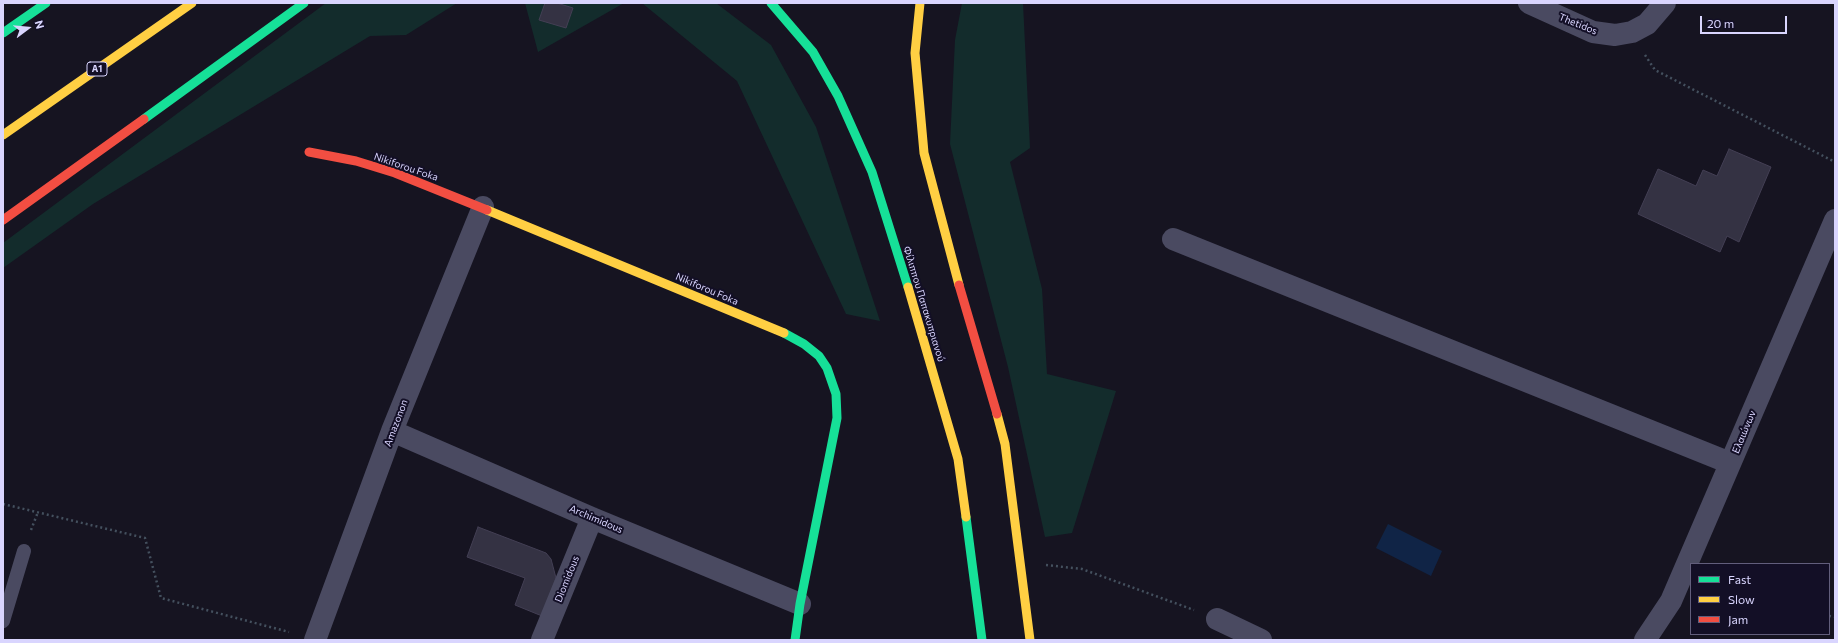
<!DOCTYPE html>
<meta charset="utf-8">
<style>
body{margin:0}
#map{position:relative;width:1838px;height:643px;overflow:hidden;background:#161421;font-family:Commissioner,sans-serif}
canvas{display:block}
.frame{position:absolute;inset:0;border:4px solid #d9d5fe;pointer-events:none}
.legend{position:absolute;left:1690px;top:563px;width:140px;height:72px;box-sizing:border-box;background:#130f26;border:1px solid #625e7c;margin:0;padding:5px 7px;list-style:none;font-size:12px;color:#d9d5fe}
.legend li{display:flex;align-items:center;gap:8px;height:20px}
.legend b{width:20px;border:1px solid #625e7c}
.north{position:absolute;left:8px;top:8px;width:40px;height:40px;-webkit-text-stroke:3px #130f26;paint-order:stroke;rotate:74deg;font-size:11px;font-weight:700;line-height:16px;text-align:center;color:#d9d5fe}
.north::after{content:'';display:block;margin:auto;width:14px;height:18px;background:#d9d5fe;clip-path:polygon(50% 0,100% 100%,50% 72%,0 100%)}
.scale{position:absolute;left:1700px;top:16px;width:87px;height:18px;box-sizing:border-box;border:2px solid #d9d5fe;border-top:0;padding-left:5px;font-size:12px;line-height:14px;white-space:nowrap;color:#d9d5fe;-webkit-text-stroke:3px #130f26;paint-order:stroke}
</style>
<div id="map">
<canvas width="1838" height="643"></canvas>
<div class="frame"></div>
<ul class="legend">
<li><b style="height:5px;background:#16e098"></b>Fast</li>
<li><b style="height:5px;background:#ffcf43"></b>Slow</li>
<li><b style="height:5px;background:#f24e42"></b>Jam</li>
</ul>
<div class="north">N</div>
<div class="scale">20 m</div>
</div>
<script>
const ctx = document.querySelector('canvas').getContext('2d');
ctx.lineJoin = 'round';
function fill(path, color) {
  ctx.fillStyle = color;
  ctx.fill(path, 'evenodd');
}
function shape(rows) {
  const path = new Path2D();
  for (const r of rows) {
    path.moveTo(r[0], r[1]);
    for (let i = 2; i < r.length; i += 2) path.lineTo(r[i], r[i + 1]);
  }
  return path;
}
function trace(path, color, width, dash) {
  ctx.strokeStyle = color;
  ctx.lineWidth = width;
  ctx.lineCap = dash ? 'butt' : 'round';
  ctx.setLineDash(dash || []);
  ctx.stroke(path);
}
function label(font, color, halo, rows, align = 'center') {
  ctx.font = font + ' Commissioner,sans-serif';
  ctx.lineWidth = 4;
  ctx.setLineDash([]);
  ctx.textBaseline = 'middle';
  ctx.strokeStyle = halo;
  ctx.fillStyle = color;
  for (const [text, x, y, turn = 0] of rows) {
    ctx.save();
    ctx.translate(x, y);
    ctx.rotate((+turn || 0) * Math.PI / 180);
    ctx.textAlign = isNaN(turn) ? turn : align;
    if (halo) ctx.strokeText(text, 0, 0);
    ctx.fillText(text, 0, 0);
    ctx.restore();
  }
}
fill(shape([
 [326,3,457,3,406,35,370,36,93,204,3,268,3,243],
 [525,3,624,3,538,52],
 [642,3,716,3,771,45,816,127,880,321,846,314,737,81],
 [962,3,1023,3,1030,148,1010,162,1042,289,1047,374,1116,391,1072,533,1045,537,1008,367,950,144,955,40]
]), '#132c2c');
fill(shape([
 [1388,524,1442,551,1431,576,1376,548]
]), '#102446');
const building = shape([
 [545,3,557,3,573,8,566,28,539,20,545,3],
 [1729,149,1771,167,1739,242,1727,236,1720,252,1638,214,1658,169,1696,186,1703,170,1717,176,1729,149],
 [478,527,546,553,551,559,556,578,542,616,515,605,525,578,467,557,478,527]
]);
fill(building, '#343243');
trace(building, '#433f54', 1);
trace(shape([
 [1645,55,1655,70,1835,162],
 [3,504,145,538,161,598,289,632],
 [31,530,38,512],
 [1046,565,1082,569,1194,610],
 [1829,616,1835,617]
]), '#44505e', 2.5, [2, 3]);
trace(shape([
 [3,621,24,551]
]), '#4a4a61', 14);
trace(shape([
 [1529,3,1593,32,1615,35,1632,32,1647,24,1665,3],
 [1173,239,1730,463],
 [392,431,592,518,800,604],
 [1217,619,1261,640],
 [315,640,392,431,483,207],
 [542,640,592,518],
 [1645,640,1671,601,1835,220]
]), '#4a4a61', 22);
trace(shape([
 [771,3,813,52,838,96,872,172,908,287],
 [3,33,46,3],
 [144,119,304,3],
 [784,333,804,344,819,356,827,368,836,394,837,418,800,604,795,640],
 [966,517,982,640]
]), '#16e098', 9);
trace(shape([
 [920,3,915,53,924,153,959,285],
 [3,135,192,3],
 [487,210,784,333],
 [908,287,958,459,966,517],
 [997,414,1005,444,1030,640]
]), '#ffcf43', 9);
trace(shape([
 [309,152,356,161,395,173,487,210],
 [3,220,144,119],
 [959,285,997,414]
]), '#f24e42', 9);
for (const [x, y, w] of [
 [97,69,20]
]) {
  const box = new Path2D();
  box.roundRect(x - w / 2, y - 7, w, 14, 3);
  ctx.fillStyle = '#130f26';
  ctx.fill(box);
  trace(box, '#d9d5fe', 1);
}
label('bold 9px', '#d9d5fe', null, [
 ["A1",97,69]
]);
label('10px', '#d9d5fe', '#130f26', [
 ["Thetidos",1578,24,22],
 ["Nikiforou Foka",406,167,19],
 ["Nikiforou Foka",707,289,23],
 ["Φίλιππου Παπακυπριανού",924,304,73],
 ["Amazonon",396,423,-69],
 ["Ελαιώνων",1744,432,-67],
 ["Archimidous",596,519,23],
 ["Diomidous",567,579,-68]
]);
</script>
